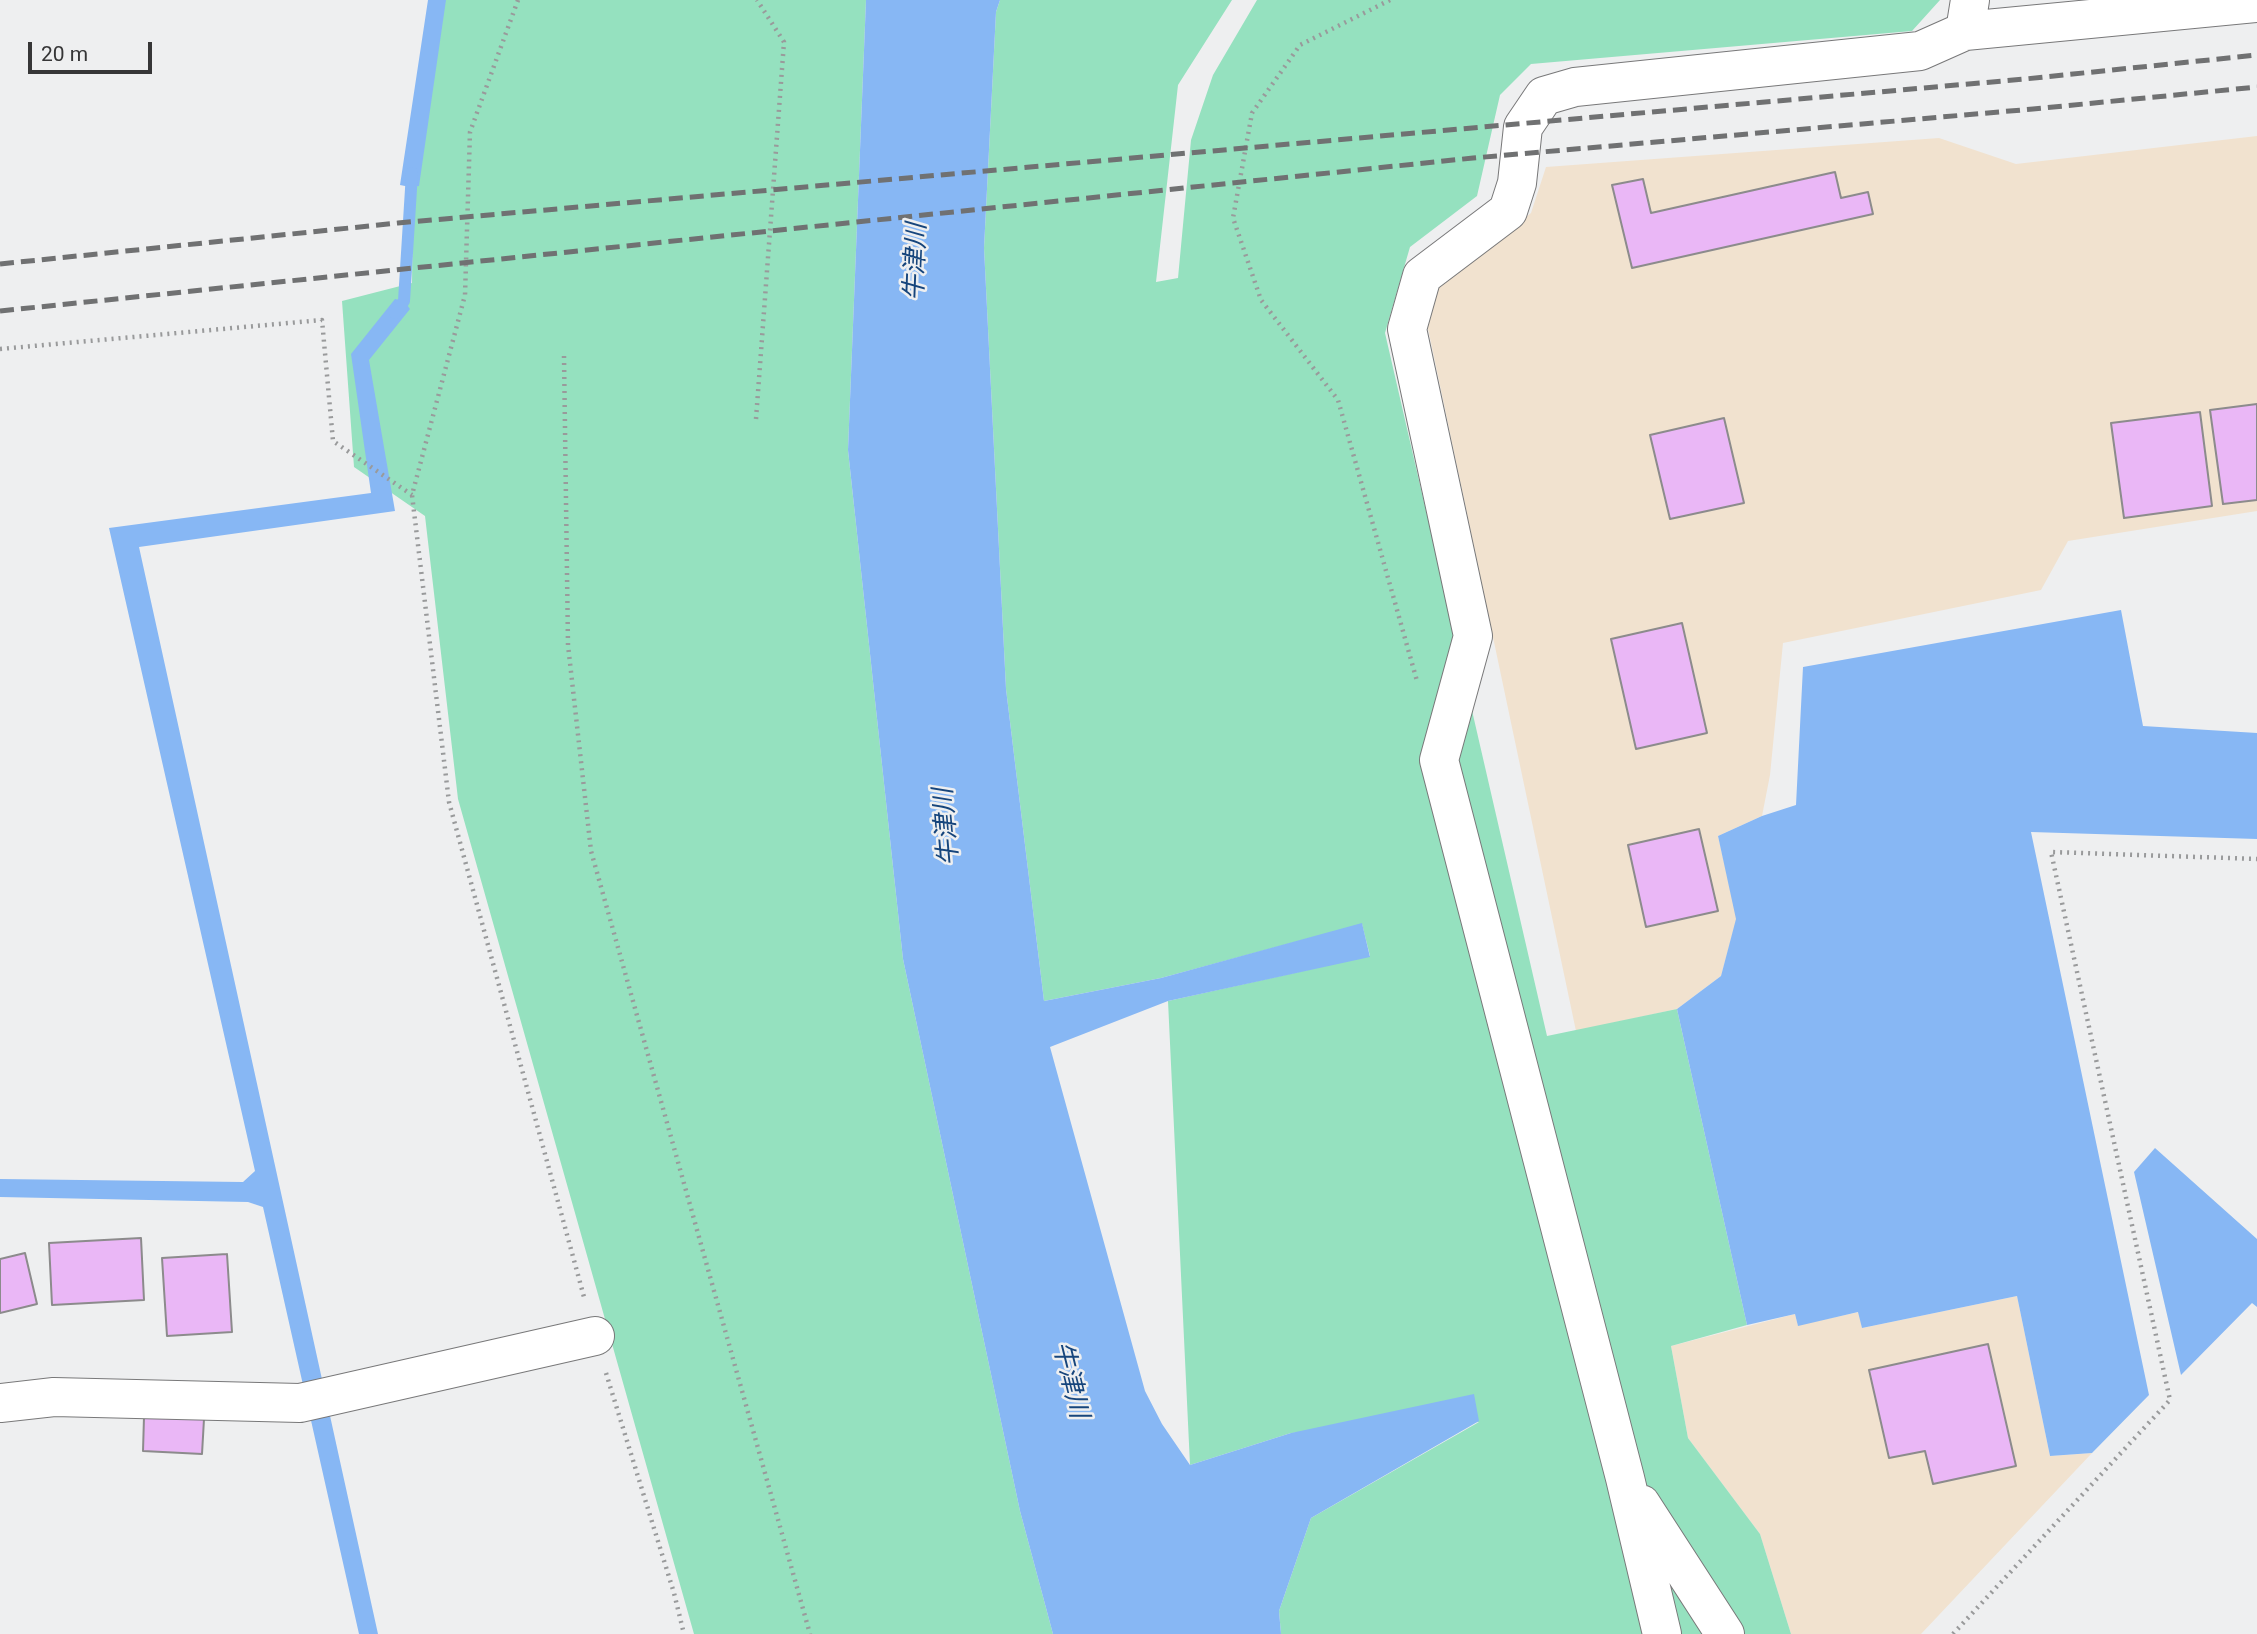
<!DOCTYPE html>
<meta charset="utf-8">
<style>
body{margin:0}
#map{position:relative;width:2257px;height:1634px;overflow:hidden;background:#eeeff0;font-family:Roboto,sans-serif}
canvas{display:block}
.scale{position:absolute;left:28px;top:42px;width:124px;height:32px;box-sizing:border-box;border:4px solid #363637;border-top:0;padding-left:9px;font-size:21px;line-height:24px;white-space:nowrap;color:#363637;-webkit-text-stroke:5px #eeeff0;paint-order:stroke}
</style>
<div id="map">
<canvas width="2257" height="1634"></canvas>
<div class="scale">20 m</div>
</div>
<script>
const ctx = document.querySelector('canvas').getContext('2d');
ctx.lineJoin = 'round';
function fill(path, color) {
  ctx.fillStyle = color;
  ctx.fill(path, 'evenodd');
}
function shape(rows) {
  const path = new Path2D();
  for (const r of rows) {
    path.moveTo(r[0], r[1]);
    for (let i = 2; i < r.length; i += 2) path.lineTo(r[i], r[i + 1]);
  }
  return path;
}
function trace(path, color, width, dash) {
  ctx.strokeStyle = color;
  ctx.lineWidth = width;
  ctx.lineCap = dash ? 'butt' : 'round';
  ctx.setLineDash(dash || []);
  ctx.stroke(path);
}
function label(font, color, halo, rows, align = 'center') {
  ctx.font = font + ' Roboto,"Noto Sans JP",sans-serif';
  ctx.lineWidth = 5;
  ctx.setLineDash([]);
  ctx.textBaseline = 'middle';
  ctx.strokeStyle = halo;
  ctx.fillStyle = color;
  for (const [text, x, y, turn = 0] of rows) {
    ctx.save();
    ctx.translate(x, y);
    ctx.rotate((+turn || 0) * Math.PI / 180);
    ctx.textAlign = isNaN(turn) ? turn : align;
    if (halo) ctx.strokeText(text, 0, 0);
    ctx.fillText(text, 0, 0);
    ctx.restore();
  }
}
fill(shape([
 [2257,136,2257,511,2068,541,2041,590,1783,643,1770,775,1762,816,1718,836,1737,918,1721,976,1677,1009,1576,1031,1427,324,1433,288,1531,213,1546,167,1939,138,2016,164],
 [2017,1296,2050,1456,2092,1453,1921,1634,1791,1634,1760,1534,1688,1438,1671,1346,1795,1314,1798,1325,1859,1312,1862,1328]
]), '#f1e2cf');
fill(shape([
 [443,0,866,0,848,450,903,959,1020,1511,1053,1634,694,1634,458,799,425,516,354,467,342,301,412,283,413,201],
 [1000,0,1232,0,1178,85,1156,282,1178,278,1191,140,1213,75,1257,0,1940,0,1912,31,1531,64,1500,95,1477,196,1410,247,1385,333,1547,1036,1677,1009,1747,1325,1671,1346,1688,1438,1760,1534,1791,1634,1281,1634,1279,1611,1311,1518,1479,1422,1291,1433,1190,1465,1168,1001,1370,956,1362,924,1161,978,1044,1001,1006,689,984,248,996,12]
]), '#95e1bf');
fill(shape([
 [428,0,446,0,419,186,410,187,400,185],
 [866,0,1000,0,996,12,984,248,1006,689,1044,1001,1161,978,1362,923,1370,957,1168,1001,1050,1047,1145,1391,1162,1424,1190,1465,1291,1433,1474,1394,1479,1421,1311,1518,1279,1611,1281,1634,1053,1634,1020,1511,903,959,848,450],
 [395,299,404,301,410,309,369,360,395,511,139,547,378,1634,359,1634,263,1207,248,1202,0,1197,0,1179,243,1182,255,1171,109,528,371,493,351,354],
 [2121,610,2143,726,2257,733,2257,839,2031,832,2149,1395,2092,1453,2050,1456,2017,1296,1862,1328,1858,1312,1798,1326,1795,1314,1747,1325,1677,1009,1721,976,1736,919,1718,836,1762,816,1796,805,1803,667],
 [2155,1148,2257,1239,2257,1307,2252,1303,2181,1375,2134,1172]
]), '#87b7f4');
trace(shape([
 [395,313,404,301,412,173]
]), '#87b7f4', 12);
const building = shape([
 [1835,172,1841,198,1868,192,1873,214,1632,268,1612,185,1643,179,1651,213,1835,172],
 [2257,404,2257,500,2223,504,2210,410,2257,404],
 [2200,412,2212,506,2124,518,2111,423,2200,412],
 [1724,418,1744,503,1670,519,1650,435,1724,418],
 [1682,623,1707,733,1636,749,1611,639,1682,623],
 [1699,829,1718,911,1646,927,1628,845,1699,829],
 [141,1238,144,1300,52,1305,49,1243,141,1238],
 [25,1253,37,1304,0,1313,0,1259,25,1253],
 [227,1254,232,1332,167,1336,162,1258,227,1254],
 [1988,1344,2016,1466,1933,1484,1925,1451,1889,1458,1869,1370,1988,1344],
 [144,1417,204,1419,202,1454,143,1451,144,1417]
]);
fill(building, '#eab7f6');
trace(building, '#8c8b8c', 2);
const minor = shape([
 [1965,31,2257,3],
 [0,1403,54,1397,300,1403,595,1336],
 [1641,1504,1725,1634],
 [1662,1634,1625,1478,1439,760,1473,636,1407,329,1422,276,1508,211,1517,183,1523,127,1544,96,1575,87,1920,51,1965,31,1970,0]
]);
trace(minor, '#787879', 40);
trace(shape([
 [518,0,470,132,465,295,412,495,449,802,584,1297],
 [1390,0,1300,45,1252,113,1233,218,1261,300,1338,400,1417,681],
 [0,349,322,320,333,441,412,495],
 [564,356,568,645,591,851,810,1634],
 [756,419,784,42,757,0],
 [606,1373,674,1593,684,1634],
 [1953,1634,2170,1400,2051,852,2257,859]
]), '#999a9b', 4.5, [2, 5]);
trace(minor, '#fff', 38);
trace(shape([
 [0,264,398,223,2025,79,2257,55],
 [0,311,1473,158,2033,109,2257,87]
]), '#707172', 5, [14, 7]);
label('italic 26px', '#16457c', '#eeeff0', [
 ["牛津川",917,262,-88],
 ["牛津川",948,827,-95],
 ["牛津川",1069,1380,76]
]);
</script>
